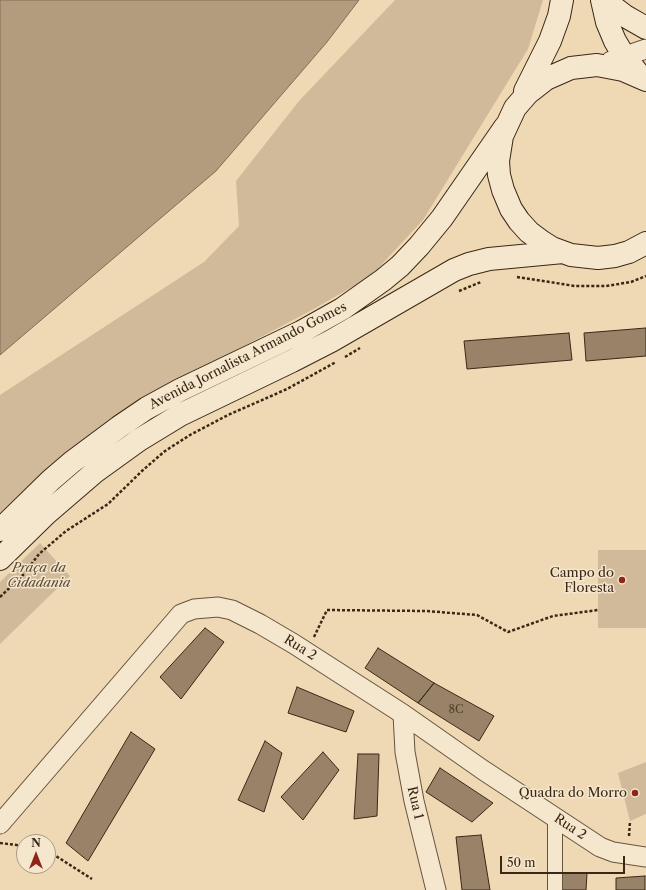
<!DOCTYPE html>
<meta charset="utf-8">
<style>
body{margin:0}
#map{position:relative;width:646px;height:890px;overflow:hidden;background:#efd8b4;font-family:"Libre Caslon Text",serif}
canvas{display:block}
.north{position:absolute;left:16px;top:834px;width:40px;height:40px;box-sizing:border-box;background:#f5e6ce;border:1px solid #ab9a84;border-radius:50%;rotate:0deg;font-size:11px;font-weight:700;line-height:16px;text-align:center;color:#3b2715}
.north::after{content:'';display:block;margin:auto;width:14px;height:18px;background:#8f2418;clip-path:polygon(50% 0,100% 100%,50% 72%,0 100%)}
.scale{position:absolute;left:500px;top:856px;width:125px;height:18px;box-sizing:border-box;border:2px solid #3b2715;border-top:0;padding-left:5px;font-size:12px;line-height:14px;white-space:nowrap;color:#3b2715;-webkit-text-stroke:3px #f5e6ce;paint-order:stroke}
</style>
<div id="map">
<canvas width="646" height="890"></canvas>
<div class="north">N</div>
<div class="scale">50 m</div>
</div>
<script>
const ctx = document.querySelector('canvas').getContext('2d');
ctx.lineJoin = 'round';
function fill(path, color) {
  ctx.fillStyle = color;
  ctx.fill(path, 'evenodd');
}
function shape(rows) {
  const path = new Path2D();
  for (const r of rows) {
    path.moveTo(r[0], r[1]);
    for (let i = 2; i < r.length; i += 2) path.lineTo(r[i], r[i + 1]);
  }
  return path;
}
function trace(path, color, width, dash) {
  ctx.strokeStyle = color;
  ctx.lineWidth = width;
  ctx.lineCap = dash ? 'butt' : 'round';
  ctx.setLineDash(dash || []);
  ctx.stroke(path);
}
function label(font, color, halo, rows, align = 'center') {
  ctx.font = font + ' "Libre Caslon Text",serif';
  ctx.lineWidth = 3;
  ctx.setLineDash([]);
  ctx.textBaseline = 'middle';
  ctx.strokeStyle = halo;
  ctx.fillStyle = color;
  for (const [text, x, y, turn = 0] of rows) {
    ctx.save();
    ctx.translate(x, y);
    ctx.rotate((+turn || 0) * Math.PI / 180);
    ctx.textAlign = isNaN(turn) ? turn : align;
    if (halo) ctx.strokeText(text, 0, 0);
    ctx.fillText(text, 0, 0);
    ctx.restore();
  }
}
fill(shape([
 [395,0,543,0,528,49,423,220,371,276,312,310,144,399,59,458,0,516,0,395,204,262,239,226,236,181,299,101],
 [40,543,70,576,0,644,0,582],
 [598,550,646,550,646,628,598,628],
 [646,762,646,814,630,821,618,773]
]), '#d0ba99');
const water = shape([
 [0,0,359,0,327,42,216,171,0,355,0,0]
]);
fill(water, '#b29c7e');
trace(water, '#826d54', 1);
const building = shape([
 [646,328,646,356,586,361,584,333,646,328],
 [569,333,572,360,467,369,464,341,569,333],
 [205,628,224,642,181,699,160,677,205,628],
 [378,648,434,683,418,703,365,668,378,648],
 [434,683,494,716,479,741,418,703,434,683],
 [297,687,354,711,346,732,288,713,297,687],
 [131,732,155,749,88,861,66,843,131,732],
 [265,741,282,753,264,812,238,800,265,741],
 [323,752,339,770,303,820,281,797,323,752],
 [358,754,379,754,377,816,354,819,358,754],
 [440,768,493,803,472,822,426,792,440,768],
 [481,835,490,890,462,890,456,837,481,835],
 [559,873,587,873,586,890,560,890,559,873],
 [645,876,645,890,616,890,616,878,645,876]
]);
fill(building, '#998368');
trace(building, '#3b2715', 1);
const pedestrian = shape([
 [555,890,555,817]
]);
const minor = shape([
 [611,61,646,49],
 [403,714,405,752,414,801,436,890],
 [0,824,181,614,194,609,218,607,232,610,260,624,294,644,403,714,483,770,600,847,613,852,646,857]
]);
const secondary = shape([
 [602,0,607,22,615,41,624,56,641,77],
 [604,0,625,16,646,28],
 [646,80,623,70,597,65,571,68,546,79,528,93,515,108,502,136,498,161,499,175,503,190,511,209,519,221,529,232,541,241,552,248,571,255,598,258,615,256,629,252,646,243],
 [525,91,550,41,559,16,562,0],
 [0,530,51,480,72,462,119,427,147,408,180,390,301,332,342,309,383,280,400,266,419,246,442,218,505,127],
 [0,559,46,514,96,471,139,440,180,415,292,361,331,341,454,270,469,264,489,259,563,252]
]);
trace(pedestrian, '#68533d', 16);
trace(minor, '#68533d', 21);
trace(secondary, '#3b2715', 24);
trace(shape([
 [517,277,575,286,606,286,631,282,646,276],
 [459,291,481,282],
 [345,357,360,348],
 [0,597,24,574,39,554,66,531,108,504,143,470,165,451,190,435,228,415,287,389,336,362],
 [314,637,327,610,426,611,477,615,508,632,553,616,598,610],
 [629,836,630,821],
 [0,843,24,846],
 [48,851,92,879]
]), '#3b2715', 2.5, [3, 2]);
trace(pedestrian, '#f5e6ce', 14);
trace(minor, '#f5e6ce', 19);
trace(secondary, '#f5e6ce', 22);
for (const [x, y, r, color] of [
 [622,580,4,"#8f2418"],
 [635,793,4,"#8f2418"]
]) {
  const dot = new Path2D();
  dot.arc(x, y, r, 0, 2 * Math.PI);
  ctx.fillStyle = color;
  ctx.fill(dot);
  trace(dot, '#f5e6ce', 1.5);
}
label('11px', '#523e2a', null, [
 ["8C",456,710]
]);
label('13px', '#3b2715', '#f5e6ce', [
 ["Avenida Jornalista Armando Gomes",248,356,-27],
 ["Rua 2",300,648,32],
 ["Rua 1",415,803,77],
 ["Rua 2",570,827,33]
]);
label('italic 13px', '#604c36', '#f5e6ce', [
 ["Praça da",39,568],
 ["Cidadania",39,583]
]);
label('13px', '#3b2715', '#f5e6ce', [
 ["Campo do",614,573],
 ["Floresta",614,588],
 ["Quadra do Morro",627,793]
], 'right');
</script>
